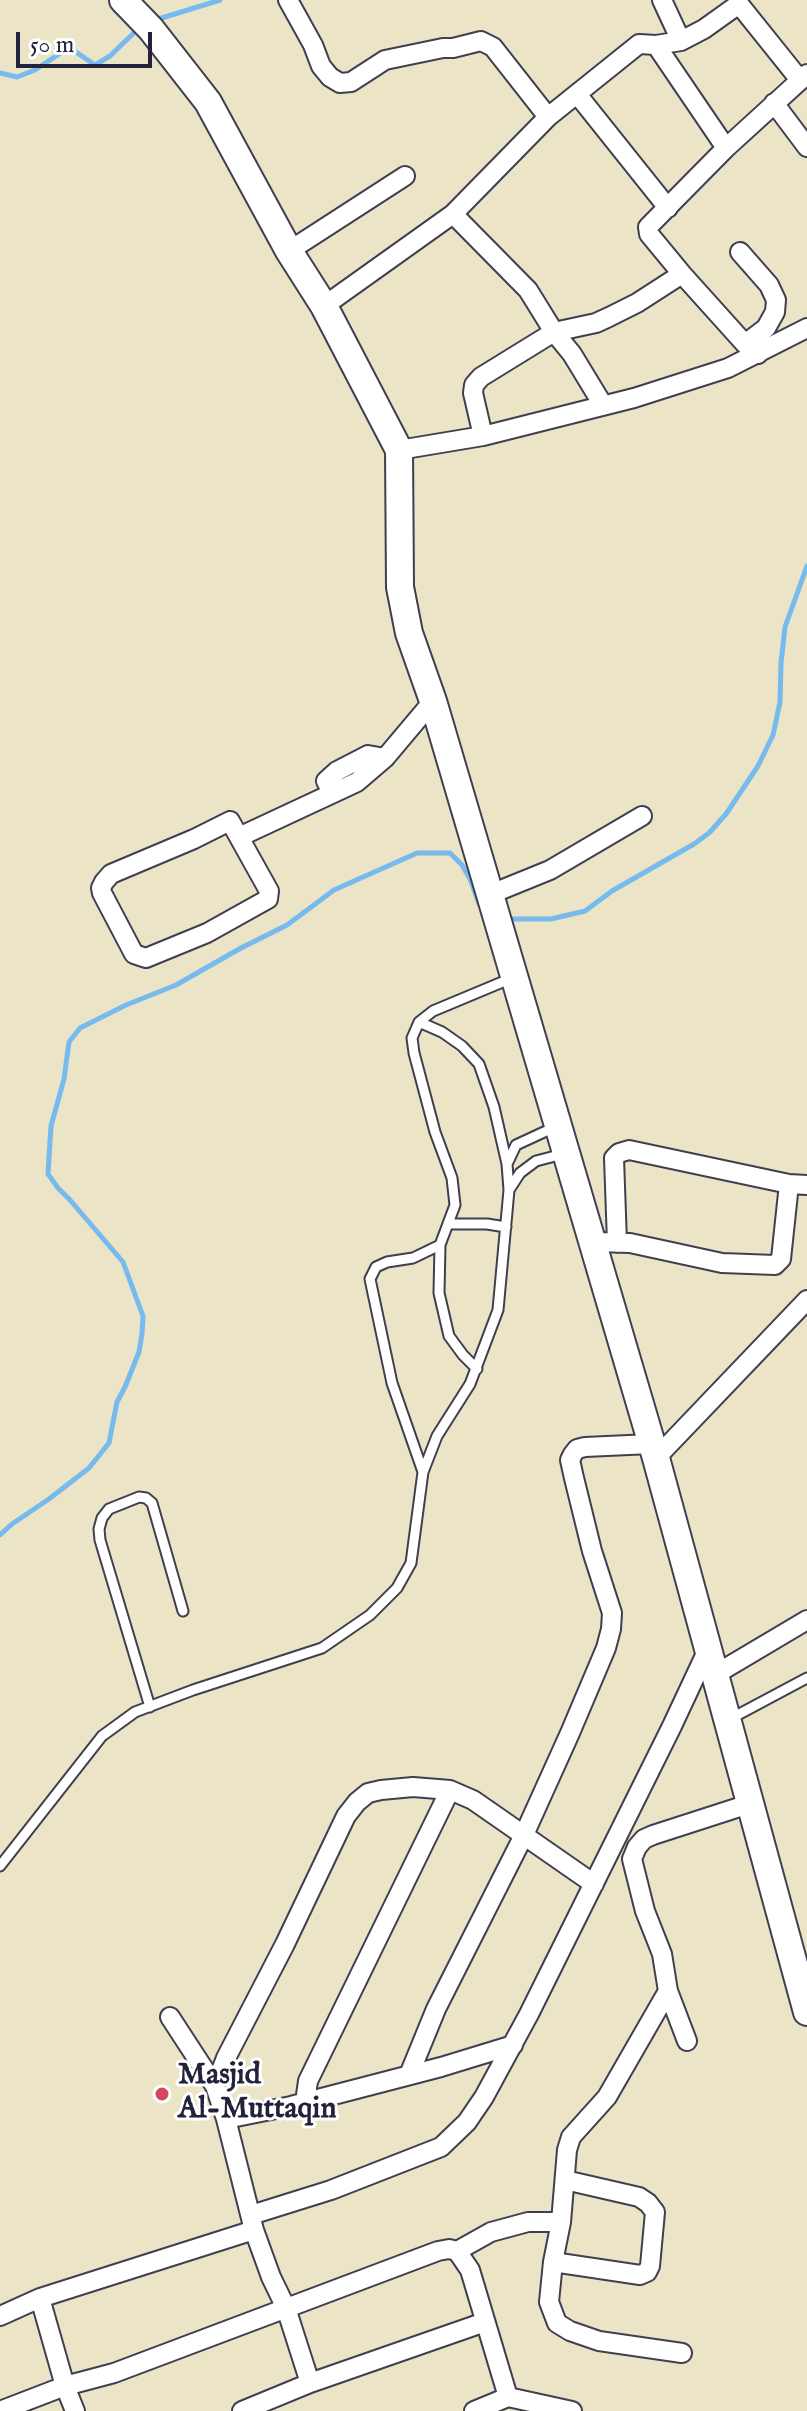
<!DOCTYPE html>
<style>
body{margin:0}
#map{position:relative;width:807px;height:2411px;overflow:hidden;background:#ebe4c6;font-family:"IM FELL English",serif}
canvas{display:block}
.scale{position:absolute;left:16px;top:32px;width:136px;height:36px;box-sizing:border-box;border:4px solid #22223b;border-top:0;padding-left:10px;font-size:24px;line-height:28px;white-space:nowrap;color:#22223b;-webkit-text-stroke:6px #fff;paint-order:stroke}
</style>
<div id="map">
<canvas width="807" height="2411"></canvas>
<div class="scale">50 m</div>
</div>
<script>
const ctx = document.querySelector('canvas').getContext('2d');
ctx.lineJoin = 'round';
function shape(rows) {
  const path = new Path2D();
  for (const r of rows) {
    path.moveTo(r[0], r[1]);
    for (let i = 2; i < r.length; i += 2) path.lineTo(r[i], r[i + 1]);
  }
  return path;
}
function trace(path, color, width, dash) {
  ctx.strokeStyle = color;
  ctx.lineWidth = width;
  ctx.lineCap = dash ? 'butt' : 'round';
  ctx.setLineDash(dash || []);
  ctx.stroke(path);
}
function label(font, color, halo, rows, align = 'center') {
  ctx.font = font + ' "IM FELL English",serif';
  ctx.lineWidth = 6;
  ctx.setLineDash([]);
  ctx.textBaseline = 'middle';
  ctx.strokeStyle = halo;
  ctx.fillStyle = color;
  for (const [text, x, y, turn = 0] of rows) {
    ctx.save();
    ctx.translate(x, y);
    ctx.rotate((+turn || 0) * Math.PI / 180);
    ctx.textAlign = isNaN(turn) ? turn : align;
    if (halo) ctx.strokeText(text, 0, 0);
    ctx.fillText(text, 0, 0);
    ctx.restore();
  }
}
trace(shape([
 [152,21,220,0],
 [0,73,17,77,35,70,65,50,73,50,95,65,110,56,140,27],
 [508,919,551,919,585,911,612,891,694,844,709,833,726,814,758,766,773,735,780,702,781,663,785,627,807,566],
 [0,1535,12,1524,49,1499,89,1468,109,1443,117,1402,125,1387,139,1352,142,1334,143,1316,123,1262,70,1200,58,1188,48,1174,51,1126,64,1079,69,1042,80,1028,126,1005,176,985,241,948,287,925,334,890,417,853,450,853,462,865,470,879,480,906]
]), '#77baed', 5);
const lane = shape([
 [419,1022,442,1032,462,1046,479,1064,494,1107,507,1164],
 [509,1190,507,1164,516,1145,557,1126],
 [450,1224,487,1224,506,1227],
 [477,1369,463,1355,449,1336,439,1293,440,1245,455,1205,452,1178,435,1132,414,1053,412,1038,419,1022,433,1011,512,978],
 [423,1472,392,1383,370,1279,376,1267,387,1262,413,1258,440,1245],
 [150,1707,100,1540,99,1529,102,1518,109,1509,139,1497,146,1498,152,1503,183,1611],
 [730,1719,807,1678],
 [0,1866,102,1736,135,1712,193,1690,322,1648,370,1615,397,1588,411,1563,423,1472,437,1436,470,1384,498,1310,509,1190,520,1173,536,1161,563,1154]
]);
const street = shape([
 [288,0,313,45,321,66,330,77,340,83,351,82,385,60,443,48,453,48,481,41,493,47,548,117],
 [662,0,681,41],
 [656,45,726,148],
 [577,94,668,208],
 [774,103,807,147],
 [453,214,528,290,554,332,572,354,603,405],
 [289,251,405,176],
 [740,252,769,285,776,300,775,312,766,328,745,344],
 [682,274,649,234,648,227,726,148,807,74],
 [324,306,453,214,548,117,639,44,656,45,681,41,704,29,739,4,800,80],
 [483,436,473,393,474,385,481,377,554,332,596,323,609,317,637,303,682,274,745,344,758,354],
 [399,450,483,436,634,398,728,368,807,328],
 [332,793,326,781,337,771,368,755,385,758],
 [230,821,269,891,268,899,207,933,146,958,134,954,102,893,101,888,104,882,111,874,194,839,230,821],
 [239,837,357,782,385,758,433,701],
 [491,894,550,870,642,816],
 [594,1242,630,1243,722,1263,775,1265,781,1259,789,1184,807,1185],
 [617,1243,614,1158,619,1153,629,1150,789,1184],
 [656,1458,807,1300],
 [716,1674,807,1620],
 [668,1991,687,2041],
 [170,2017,215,2086],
 [409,2075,436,2009,523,1837,570,1733,606,1648,611,1629,612,1613,592,1551,574,1478,570,1460,573,1454,577,1449,585,1447,651,1444],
 [305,2102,308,2081,450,1790,473,1800,594,1884],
 [226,2119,291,2106,441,2067,513,2045],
 [251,2215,331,2190,441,2147,467,2122,484,2097,529,2014,672,1726,709,1647],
 [457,2251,491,2232,528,2222,561,2222],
 [553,2262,640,2275,647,2272,650,2266,655,2212,648,2203,639,2197,565,2180],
 [40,2298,65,2386,75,2411],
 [0,2316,40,2298,254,2230],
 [682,2353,599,2341,570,2331,557,2323,549,2302,553,2262,561,2222,567,2150,571,2137,607,2097,668,1991,662,1954,645,1911,632,1859,637,1847,644,1839,653,1835,752,1803],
 [310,2383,286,2308,271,2277,254,2230,226,2119,215,2086,226,2058,285,1944,346,1816,357,1802,368,1793,381,1790,413,1787,450,1790],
 [0,2411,65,2386,114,2373,438,2251,449,2249,457,2251,470,2270,508,2397],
 [242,2411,310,2383,485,2322],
 [474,2411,508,2397,572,2411]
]);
const secondary = shape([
 [123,0,151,29,208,102,289,251,324,306,399,450,400,587,409,633,433,701,656,1458,807,2012]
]);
trace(lane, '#403f50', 13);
trace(street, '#403f50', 22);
trace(secondary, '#403f50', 30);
trace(lane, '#fff', 9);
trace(street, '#fff', 18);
trace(secondary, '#fff', 26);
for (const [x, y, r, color] of [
 [162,2094,8,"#d1495b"]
]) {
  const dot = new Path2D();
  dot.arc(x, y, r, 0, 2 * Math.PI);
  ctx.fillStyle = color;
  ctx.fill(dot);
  trace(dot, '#fff', 3);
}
label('bold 30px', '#22223b', '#fff', [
 ["Masjid",178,2077],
 ["Al-Muttaqin",178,2111]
], 'left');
</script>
